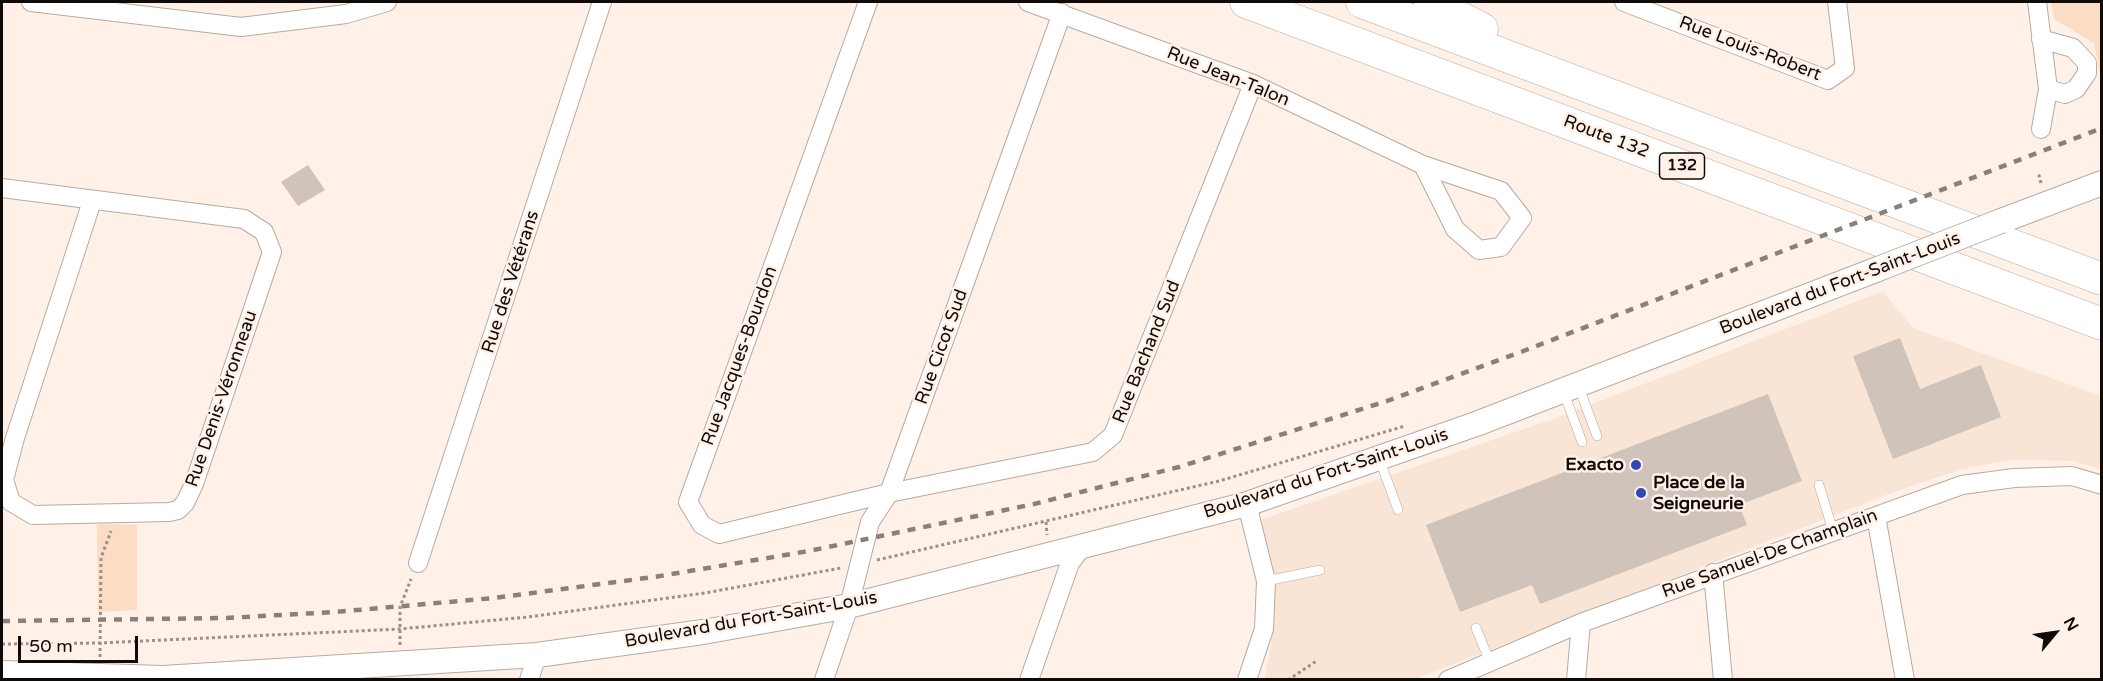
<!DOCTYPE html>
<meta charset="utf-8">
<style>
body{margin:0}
#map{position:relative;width:2103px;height:681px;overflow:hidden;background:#fff1e7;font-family:"Varela Round",sans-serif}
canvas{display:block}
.frame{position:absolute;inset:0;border:3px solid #0f0b08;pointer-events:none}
.north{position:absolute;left:2025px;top:603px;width:60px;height:60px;-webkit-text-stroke:4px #fff1e7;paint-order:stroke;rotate:61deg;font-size:16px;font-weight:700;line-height:24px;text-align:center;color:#0f0b08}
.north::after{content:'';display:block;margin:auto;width:21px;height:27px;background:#0f0b08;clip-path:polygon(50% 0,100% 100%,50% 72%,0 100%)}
.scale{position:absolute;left:18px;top:636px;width:120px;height:27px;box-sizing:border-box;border:3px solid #0f0b08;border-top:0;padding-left:8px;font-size:18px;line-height:21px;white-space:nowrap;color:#0f0b08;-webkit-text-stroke:4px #fff1e7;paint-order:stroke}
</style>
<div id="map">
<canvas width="2103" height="681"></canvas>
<div class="frame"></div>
<div class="north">N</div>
<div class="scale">50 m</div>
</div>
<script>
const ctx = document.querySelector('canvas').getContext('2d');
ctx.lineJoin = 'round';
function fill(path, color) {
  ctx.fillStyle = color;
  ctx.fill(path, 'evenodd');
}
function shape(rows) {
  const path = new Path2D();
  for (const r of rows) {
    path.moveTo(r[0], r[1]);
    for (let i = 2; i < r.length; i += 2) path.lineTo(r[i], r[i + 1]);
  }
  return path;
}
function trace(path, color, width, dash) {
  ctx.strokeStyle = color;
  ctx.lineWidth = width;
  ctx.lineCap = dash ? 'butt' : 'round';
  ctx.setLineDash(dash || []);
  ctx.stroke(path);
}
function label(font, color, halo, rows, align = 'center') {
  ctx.font = font + ' "Varela Round",sans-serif';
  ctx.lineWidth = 5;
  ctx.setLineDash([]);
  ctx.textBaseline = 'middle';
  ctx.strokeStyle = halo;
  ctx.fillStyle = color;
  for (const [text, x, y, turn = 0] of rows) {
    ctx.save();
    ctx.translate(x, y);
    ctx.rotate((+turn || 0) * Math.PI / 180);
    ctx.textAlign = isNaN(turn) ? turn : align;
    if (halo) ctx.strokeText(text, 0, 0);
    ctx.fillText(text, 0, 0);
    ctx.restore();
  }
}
fill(shape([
 [1883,291,1913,328,2101,396,2101,470,2074,461,2011,460,1962,469,1889,494,1415,679,1265,679,1273,632,1272,576,1260,520,1559,417]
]), '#f9e5d5');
fill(shape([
 [2051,2,2101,2,2101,81,2094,43,2054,19],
 [97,524,137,525,137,610,98,612]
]), '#fcdcc4');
fill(shape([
 [308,165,325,190,298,206,281,182],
 [1900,338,1920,389,1981,365,2001,417,1893,459,1853,356],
 [1768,394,1802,481,1739,505,1747,525,1540,604,1532,585,1460,612,1426,525]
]), '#d0c3b9');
const lane = shape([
 [1578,385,1597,436],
 [1564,393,1582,442],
 [1379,458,1398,510],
 [1819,485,1833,531],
 [1266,581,1320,570],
 [1476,628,1490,662]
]);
const street = shape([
 [31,2,241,27,346,14,387,2],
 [868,2,688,502,702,525,719,534,889,493,1093,452,1113,435,1253,84],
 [1028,2,1253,84,1423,165,1501,191,1522,218,1501,247,1479,250,1455,229,1423,165],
 [1624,2,1828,80,1845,68,1837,2],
 [2037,2,2048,89,2041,129],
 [2041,39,2073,48,2087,63,2087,73,2076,89,2065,94,2048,89],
 [2,188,244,219,264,232,272,252,194,484,185,503,178,510,169,512,33,515,11,502,4,480,15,438,92,201],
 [1876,516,1905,680],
 [418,563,602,2],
 [1713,573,1723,680],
 [529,680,537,655],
 [824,680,849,606,870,522,889,493,1062,13],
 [1029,680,1070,563,1084,545],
 [1247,680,1264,629,1266,581,1247,504],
 [1448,680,1581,623,1962,485,2014,478,2072,476,2102,485],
 [1576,680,1581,623]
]);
const secondary = shape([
 [2001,221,2102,183],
 [2,673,163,678,537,655,703,632,849,606,1247,504,1476,424,1878,269]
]);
const highway = shape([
 [1246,2,2102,324],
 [1362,2,2102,279],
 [1430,2,1482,29]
]);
trace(lane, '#b7aba1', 10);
trace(street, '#b7aba1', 20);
trace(secondary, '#b7aba1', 26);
trace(highway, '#b7aba1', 33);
trace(shape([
 [2041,183,2039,176,2041,175],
 [1046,522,1047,535],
 [877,560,1219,481,1405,426],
 [2,644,100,643,400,629,528,617,705,593,841,568],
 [400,645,400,607,411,579],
 [100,657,101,558,111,531],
 [1288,680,1318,660]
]), '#9a9089', 3, [3, 3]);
trace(lane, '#fff', 9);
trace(street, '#fff', 18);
trace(secondary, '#fff', 24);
trace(highway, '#fff', 32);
trace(shape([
 [2,621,226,618,335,612,494,598,654,577,809,551,1034,504,1179,467,1387,401,1526,350,2102,128]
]), '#898079', 4.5, [8, 8]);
const secondaryBridge = shape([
 [1878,269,2001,221]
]);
trace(secondaryBridge, '#b7aba1', 26, []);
trace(secondaryBridge, '#fff', 24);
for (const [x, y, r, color] of [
 [1636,465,6,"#3247b8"],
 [1641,493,6,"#3247b8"]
]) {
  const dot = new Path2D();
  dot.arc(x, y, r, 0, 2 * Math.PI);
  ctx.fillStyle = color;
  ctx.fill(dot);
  trace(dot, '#fff1e7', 2);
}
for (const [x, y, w] of [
 [1682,166,45]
]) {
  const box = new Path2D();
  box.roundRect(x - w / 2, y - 13, w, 26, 4.5);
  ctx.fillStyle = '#fff1e7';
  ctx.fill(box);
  trace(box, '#0f0b08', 1.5);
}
label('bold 16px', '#0f0b08', null, [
 ["132",1682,166]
]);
label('18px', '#0f0b08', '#fff1e7', [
 ["Rue Louis-Robert",1750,49,21],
 ["Rue Jean-Talon",1228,77,22],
 ["Route 132",1606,137,21],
 ["Rue des Vétérans",511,282,-72],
 ["Boulevard du Fort-Saint-Louis",1840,284,-21],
 ["Rue Cicot Sud",942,347,-70],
 ["Rue Bachand Sud",1147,352,-68],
 ["Rue Jacques-Bourdon",740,356,-70],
 ["Rue Denis-Véronneau",222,399,-71],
 ["Boulevard du Fort-Saint-Louis",1326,474,-18],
 ["Rue Samuel-De Champlain",1770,554,-20],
 ["Boulevard du Fort-Saint-Louis",751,620,-10]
]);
label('bold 18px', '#0f0b08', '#fff1e7', [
 ["Exacto",1624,465],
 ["Place de la",1653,483,"left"],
 ["Seigneurie",1653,504,"left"]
], 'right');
</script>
